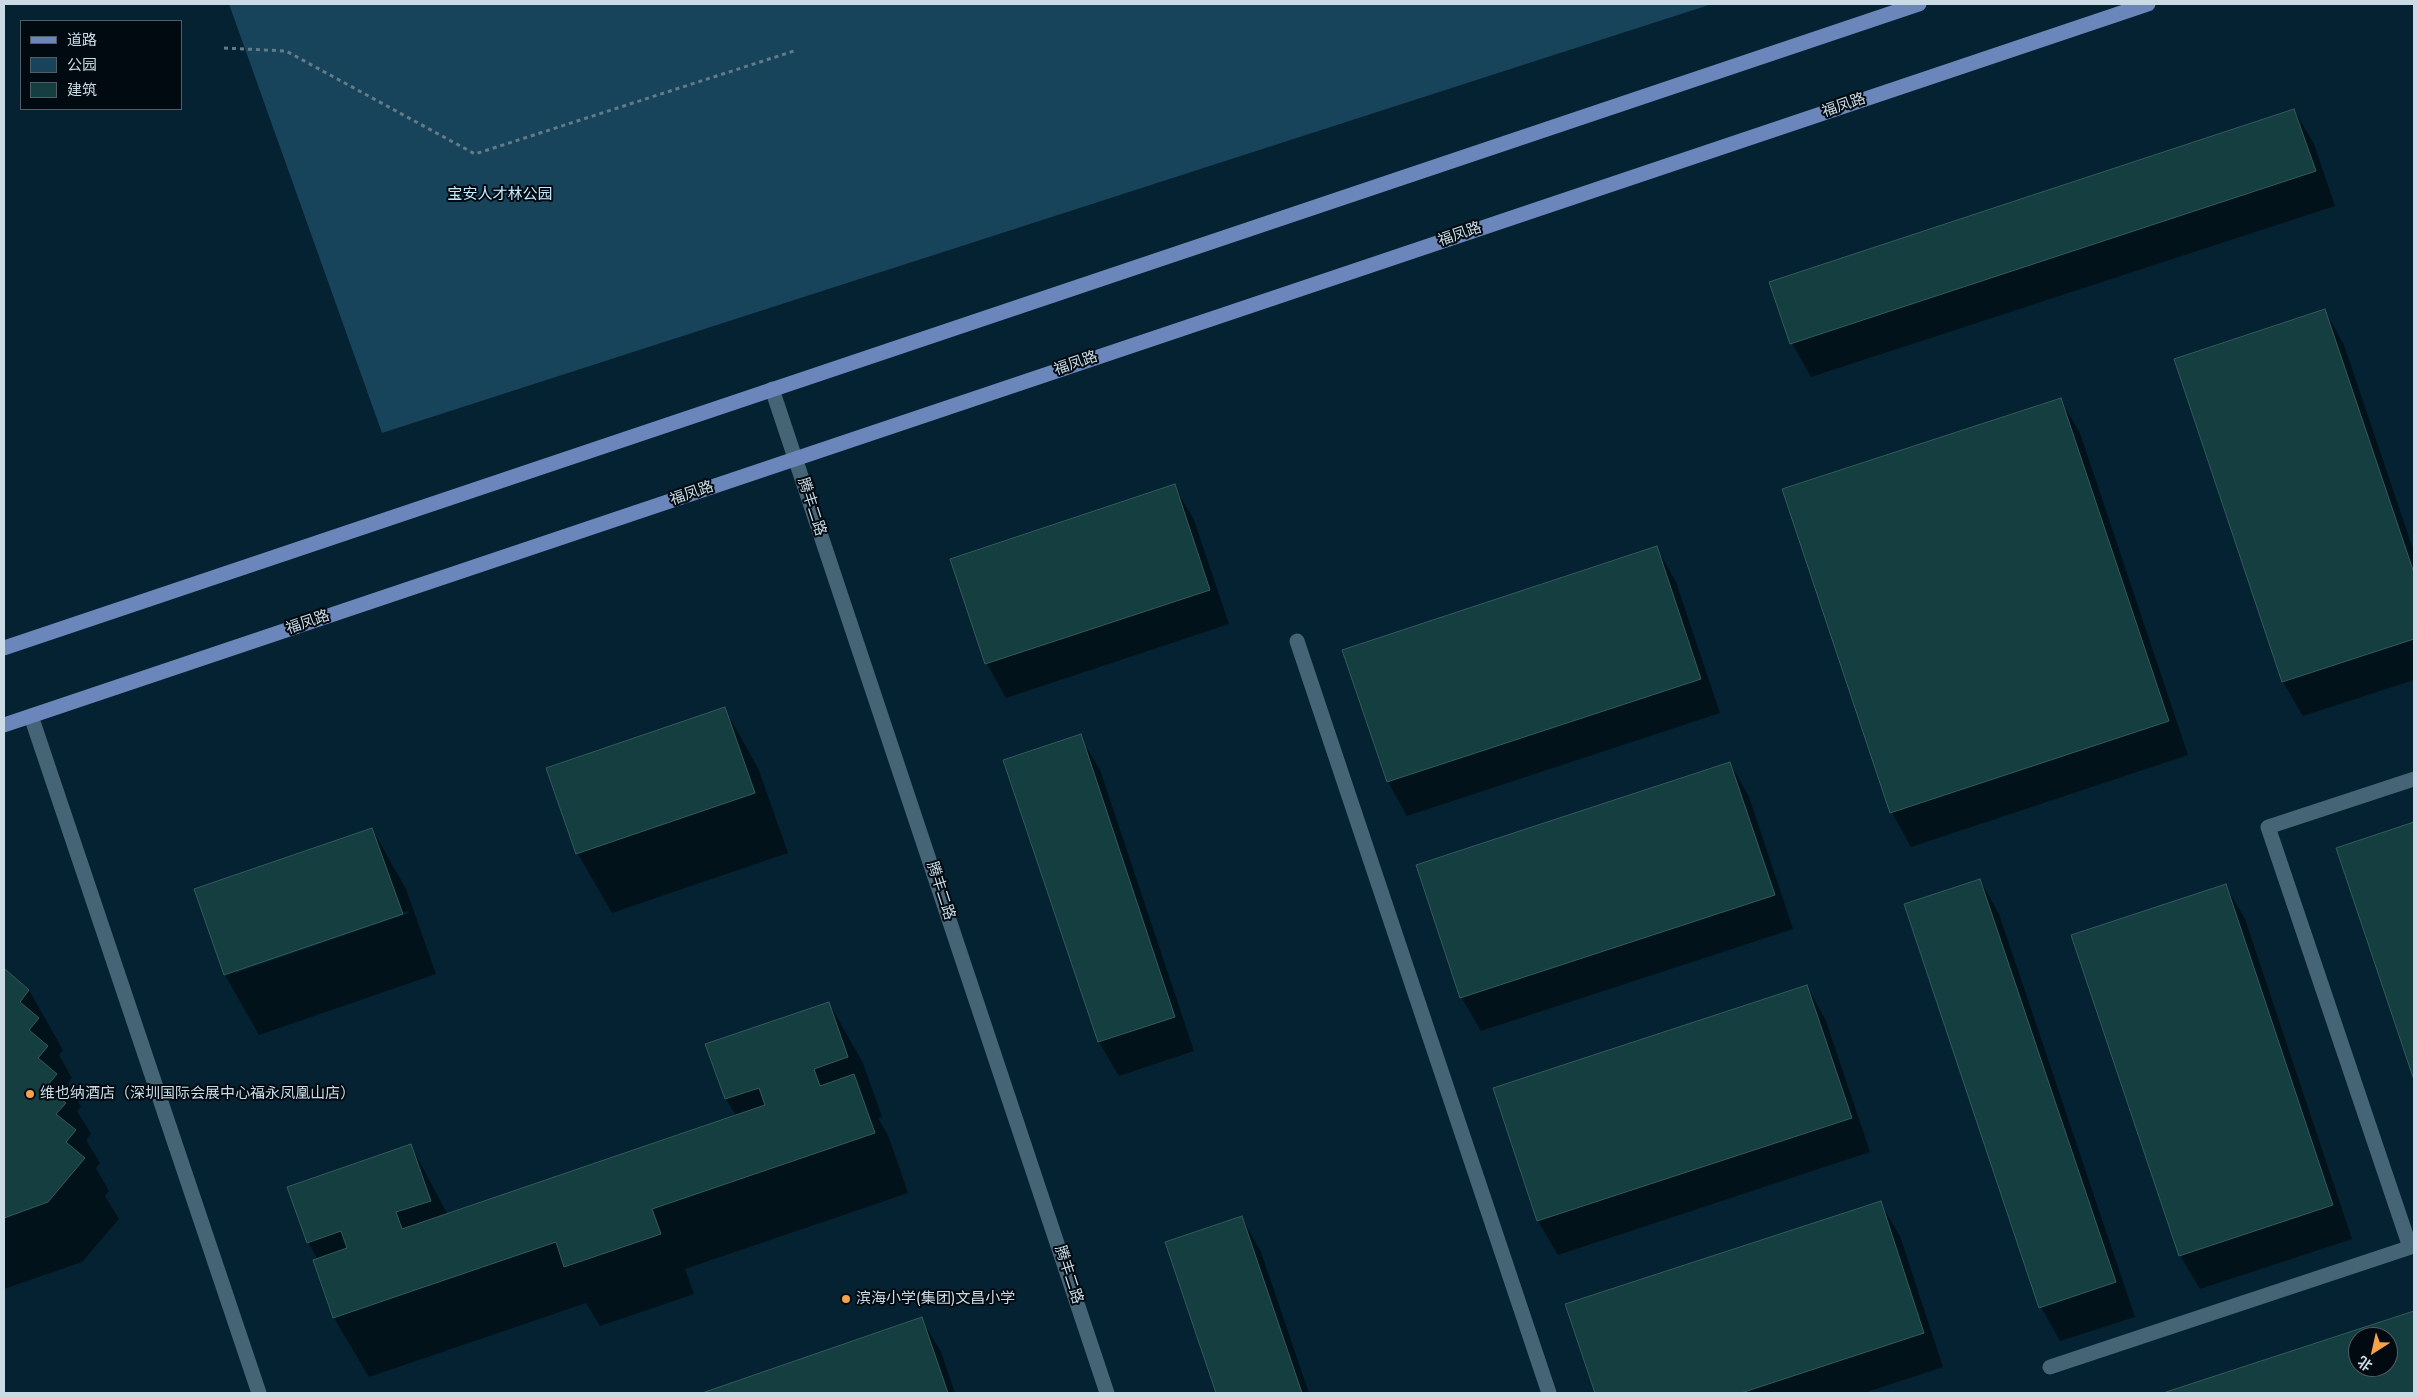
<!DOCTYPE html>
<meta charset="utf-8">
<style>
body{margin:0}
#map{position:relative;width:2418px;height:1397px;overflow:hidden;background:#042231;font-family:Jost,"Noto Sans SC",sans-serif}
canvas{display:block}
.frame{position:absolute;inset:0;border:5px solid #cadbe5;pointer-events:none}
.legend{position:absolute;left:20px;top:20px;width:162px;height:90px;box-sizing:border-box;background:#020a11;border:1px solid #525e66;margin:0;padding:6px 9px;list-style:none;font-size:15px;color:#cadbe5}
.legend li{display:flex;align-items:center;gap:10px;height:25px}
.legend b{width:25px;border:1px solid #525e66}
.north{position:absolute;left:2348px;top:1327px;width:50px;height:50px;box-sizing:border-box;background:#020a11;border:1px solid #525e66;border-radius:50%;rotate:215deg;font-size:14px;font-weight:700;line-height:20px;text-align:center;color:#cadbe5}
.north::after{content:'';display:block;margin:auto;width:18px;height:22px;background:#f7a148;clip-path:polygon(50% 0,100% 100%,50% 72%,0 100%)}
</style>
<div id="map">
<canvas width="2418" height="1397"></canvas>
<div class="frame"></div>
<ul class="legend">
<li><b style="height:6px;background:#6a86ba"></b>道路</li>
<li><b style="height:14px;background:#18445b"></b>公园</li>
<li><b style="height:14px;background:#153e40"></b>建筑</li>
</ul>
<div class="north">北</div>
</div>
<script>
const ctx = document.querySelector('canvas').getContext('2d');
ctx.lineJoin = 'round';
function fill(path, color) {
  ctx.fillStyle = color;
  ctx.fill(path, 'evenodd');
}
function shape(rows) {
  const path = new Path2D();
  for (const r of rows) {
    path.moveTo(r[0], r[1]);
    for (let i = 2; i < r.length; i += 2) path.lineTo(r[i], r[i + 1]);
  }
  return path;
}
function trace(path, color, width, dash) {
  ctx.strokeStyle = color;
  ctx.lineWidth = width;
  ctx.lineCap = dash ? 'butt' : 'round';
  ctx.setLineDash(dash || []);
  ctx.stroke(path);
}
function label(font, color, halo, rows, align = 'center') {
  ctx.font = font + ' Jost,"Noto Sans SC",sans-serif';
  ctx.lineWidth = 4;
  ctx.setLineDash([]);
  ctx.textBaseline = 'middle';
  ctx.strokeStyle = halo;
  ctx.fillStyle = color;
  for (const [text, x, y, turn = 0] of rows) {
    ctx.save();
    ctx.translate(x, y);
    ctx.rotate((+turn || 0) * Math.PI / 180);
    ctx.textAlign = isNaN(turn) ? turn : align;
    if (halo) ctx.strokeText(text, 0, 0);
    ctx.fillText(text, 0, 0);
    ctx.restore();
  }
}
fill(shape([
 [229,4,1712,4,382,433]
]), '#18445b');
fill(shape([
 [2294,110,2314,144,2335,206,1811,377,1792,343],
 [2325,311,2344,345,2414,552,2414,680,2303,716,2283,682,2175,360],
 [2060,399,2080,433,2188,755,1911,847,1892,813,1783,490],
 [1174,486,1194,520,1229,624,1006,698,987,664,951,559],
 [1657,548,1676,582,1720,713,1407,816,1388,782,1344,650],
 [724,708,758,768,788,853,612,913,578,854,548,769],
 [1080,736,1100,770,1194,1051,1119,1076,1099,1042],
 [1730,763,1749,797,1793,929,1481,1031,1461,997],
 [2414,824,2414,1076,2338,849],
 [372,829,406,889,436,974,259,1035,225,975,196,889],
 [408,911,409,913,235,973,235,970],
 [1980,880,1999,914,2135,1317,2060,1341,2041,1307],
 [2225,885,2245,919,2352,1239,2200,1289,2180,1255],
 [6,972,29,990,63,1050,59,1055,72,1078,68,1083,81,1107,77,1111,91,1134,86,1140,100,1163,96,1168,109,1191,105,1196,119,1219,82,1262,4,1289,4,973],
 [1807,986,1826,1021,1870,1152,1558,1255,1538,1221],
 [829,1003,863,1063,882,1117,878,1118,888,1135,908,1193,685,1269,694,1294,600,1326,586,1303,369,1377,334,1318,318,1260,308,1242,411,1146,448,1215,736,1116,726,1099,707,1045],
 [1880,1202,1900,1236,1943,1367,1864,1393,1596,1393,1567,1305],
 [1242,1218,1261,1252,1309,1393,1217,1393,1167,1242],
 [2414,1312,2414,1393,2167,1393],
 [2358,1337,2388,1337,2388,1367,2358,1367],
 [921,1318,941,1352,955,1393,706,1393]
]), '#0007');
const building = shape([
 [2294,109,2316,171,1790,344,1769,282,2294,109],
 [2325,309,2414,573,2414,639,2282,682,2174,359,2325,309],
 [2061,398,2169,721,1890,813,1782,489,2061,398],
 [1175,484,1210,590,985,664,950,559,1175,484],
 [1657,546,1701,679,1387,782,1342,650,1657,546],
 [725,707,755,793,576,854,546,768,725,707],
 [1081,734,1175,1017,1098,1042,1003,760,1081,734],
 [1730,762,1775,895,1460,998,1416,865,1730,762],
 [2414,822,2414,1080,2336,848,2414,822],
 [372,828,403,914,224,975,194,889,372,828],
 [1980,879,2116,1282,2039,1308,1904,904,1980,879],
 [2226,884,2333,1205,2179,1256,2071,935,2226,884],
 [6,970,29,990,20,1002,39,1018,29,1030,48,1046,38,1058,57,1074,47,1086,66,1103,56,1114,76,1130,66,1142,85,1158,48,1202,4,1218,4,971,6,970],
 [1807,985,1852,1118,1537,1221,1493,1088,1807,985],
 [829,1002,848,1057,814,1069,820,1086,854,1074,875,1133,652,1209,661,1234,564,1267,556,1242,333,1318,313,1260,347,1248,341,1231,307,1243,287,1187,411,1144,431,1201,396,1212,402,1229,765,1105,759,1088,725,1099,705,1044,829,1002],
 [1881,1201,1924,1333,1741,1393,1595,1393,1565,1304,1881,1201],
 [1242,1216,1302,1393,1216,1393,1165,1242,1242,1216],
 [2414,1311,2414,1393,2163,1393,2414,1311],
 [2358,1337,2388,1337,2388,1367,2358,1367,2358,1337],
 [922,1317,948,1393,702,1393,922,1317]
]);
fill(building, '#153e40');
trace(building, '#335b5d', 1);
trace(shape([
 [224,48,286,51,475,154,794,51]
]), '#637b88', 3, [4, 4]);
trace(shape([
 [772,389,1107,1393],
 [1297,641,1549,1393],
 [31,716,259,1393],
 [2410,1247,2268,827,2414,779],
 [2050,1367,2414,1246]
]), '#456475', 15);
trace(shape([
 [4,648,1919,4],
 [4,725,2148,4]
]), '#6a86ba', 15);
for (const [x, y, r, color] of [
 [30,1094,5,"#f7a148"],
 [846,1299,5,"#f7a148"]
]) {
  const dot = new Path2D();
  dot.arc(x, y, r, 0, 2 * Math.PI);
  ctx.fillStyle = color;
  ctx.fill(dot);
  trace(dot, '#020a11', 2);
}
label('15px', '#cadbe5', '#020a11', [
 ["福凤路",1844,106,-19],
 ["福凤路",1460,235,-19],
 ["福凤路",1076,364,-19],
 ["福凤路",692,494,-19],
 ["腾丰二路",811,507,72],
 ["福凤路",308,623,-19],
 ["腾丰二路",940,891,72],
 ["腾丰二路",1068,1275,72]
]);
label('15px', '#c5e9fe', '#020a11', [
 ["宝安人才林公园",500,195]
]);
label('15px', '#cadbe5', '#020a11', [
 ["维也纳酒店（深圳国际会展中心福永凤凰山店）",40,1094],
 ["滨海小学(集团)文昌小学",856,1299]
], 'left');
</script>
